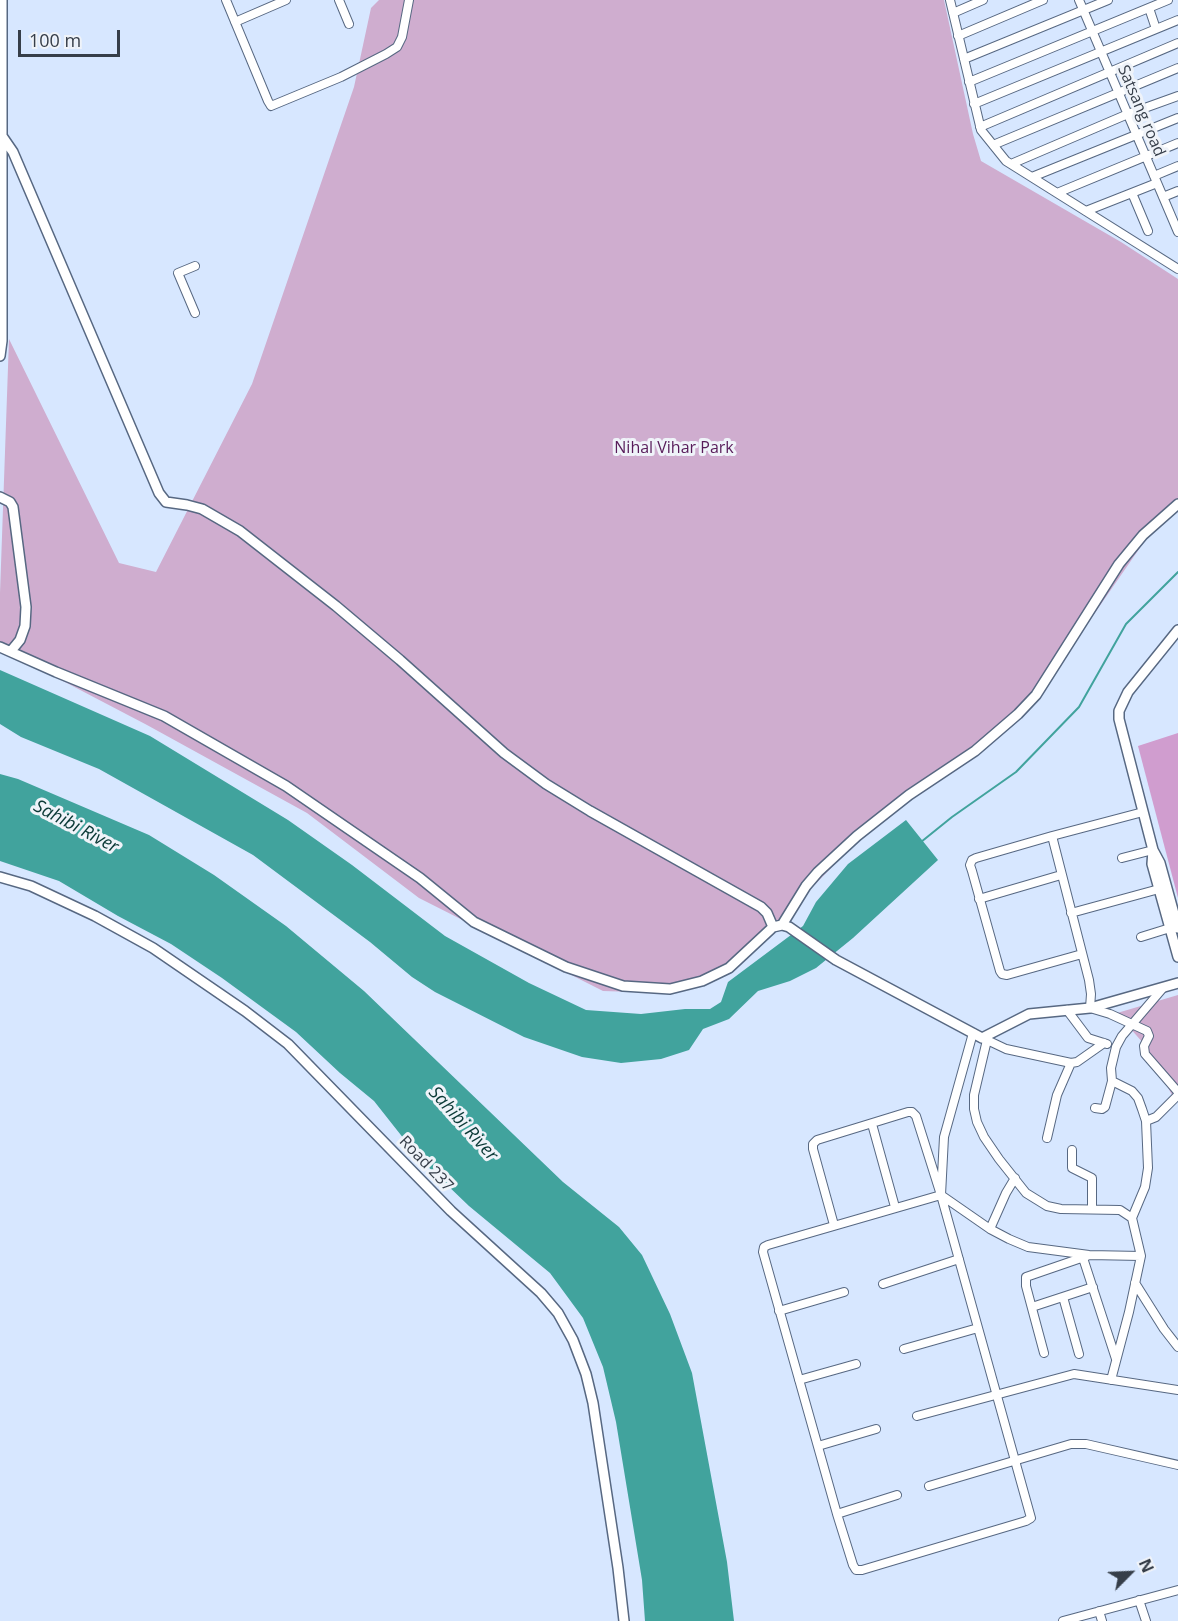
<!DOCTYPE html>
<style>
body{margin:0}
#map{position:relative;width:1178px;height:1621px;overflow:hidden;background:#d7e7ff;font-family:"Open Sans",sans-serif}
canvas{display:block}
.north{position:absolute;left:1100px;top:1543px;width:60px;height:60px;-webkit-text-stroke:4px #eff3f9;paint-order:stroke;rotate:66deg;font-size:16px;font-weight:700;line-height:24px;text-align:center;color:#363e49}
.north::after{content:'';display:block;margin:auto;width:21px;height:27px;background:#363e49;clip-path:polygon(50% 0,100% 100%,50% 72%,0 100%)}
.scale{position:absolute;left:18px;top:30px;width:102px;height:27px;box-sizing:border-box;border:3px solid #363e49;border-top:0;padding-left:8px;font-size:18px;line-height:21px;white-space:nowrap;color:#363e49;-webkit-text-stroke:4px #eff3f9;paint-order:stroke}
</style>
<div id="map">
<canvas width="1178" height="1621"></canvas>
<div class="north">N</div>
<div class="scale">100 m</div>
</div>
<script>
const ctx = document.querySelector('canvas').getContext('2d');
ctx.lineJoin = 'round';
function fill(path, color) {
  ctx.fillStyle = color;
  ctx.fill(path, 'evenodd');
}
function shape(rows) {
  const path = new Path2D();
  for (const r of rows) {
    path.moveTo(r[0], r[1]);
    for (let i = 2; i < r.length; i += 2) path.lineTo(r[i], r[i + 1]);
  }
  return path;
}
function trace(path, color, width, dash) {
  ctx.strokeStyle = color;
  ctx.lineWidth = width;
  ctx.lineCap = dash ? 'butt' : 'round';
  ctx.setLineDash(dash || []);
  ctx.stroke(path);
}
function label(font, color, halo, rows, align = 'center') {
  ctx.font = font + ' "Open Sans",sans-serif';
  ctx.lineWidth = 6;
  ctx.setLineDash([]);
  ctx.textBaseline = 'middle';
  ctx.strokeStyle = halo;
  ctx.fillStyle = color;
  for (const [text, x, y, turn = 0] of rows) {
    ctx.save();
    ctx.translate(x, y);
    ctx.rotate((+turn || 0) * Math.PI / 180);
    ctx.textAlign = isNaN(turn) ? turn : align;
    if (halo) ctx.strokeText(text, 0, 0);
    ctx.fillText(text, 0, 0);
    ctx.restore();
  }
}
fill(shape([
 [379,0,944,0,973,134,981,161,1121,242,1178,279,1178,508,1155,526,1027,711,978,754,887,810,771,930,705,985,665,993,603,991,419,898,307,813,147,725,0,648,0,593,9,339,119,563,156,572,252,384,354,87,371,8],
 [1178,995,1178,1096,1172,1095,1144,1044,1129,1027,1107,1016]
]), '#cfadcf');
fill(shape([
 [1178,733,1178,898,1138,746]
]), '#d09dcf');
fill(shape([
 [0,670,150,736,288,820,352,865,445,936,529,983,586,1010,641,1014,685,1009,710,1009,721,1002,728,982,803,926,816,902,848,864,906,820,938,860,853,938,816,968,790,981,758,991,729,1019,703,1029,689,1050,661,1059,621,1063,582,1057,524,1037,435,992,412,977,370,942,253,855,99,769,21,737,0,724],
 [0,774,18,779,149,835,214,875,286,926,364,991,563,1182,619,1227,642,1255,670,1314,692,1373,727,1562,734,1621,645,1621,642,1580,616,1422,603,1367,583,1318,550,1273,469,1206,419,1158,374,1101,340,1073,296,1032,222,978,171,944,118,916,59,881,0,861]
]), '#41a39d');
trace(shape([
 [921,842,952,817,1016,772,1079,707,1126,624,1178,572]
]), '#41a39d', 2);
const minor = shape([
 [226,0,268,101,271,106,341,77,386,54,397,47,402,37,409,0],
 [339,0,349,24],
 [950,0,981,130,1006,161,1178,269],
 [1079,0,1178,232],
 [1149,8,1156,29],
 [953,13,983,0],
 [235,22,286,0],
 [958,36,1043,0],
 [964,59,1108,0],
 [969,82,1168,0],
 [974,104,1178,20],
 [980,127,1178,43],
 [993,145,1178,68],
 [1011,164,1128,114,1178,96],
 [1154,176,1178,166],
 [1032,177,1178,118],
 [1057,193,1178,143],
 [1132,193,1148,231],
 [1163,197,1178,191],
 [1086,211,1157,183],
 [195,313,178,273,195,266],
 [1143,812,1052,836,1089,980,1091,994,1090,1008,1110,1014,1147,1031,1149,1036,1144,1046,1145,1054,1178,1092],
 [1052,836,976,858,972,860,970,865,972,871,1000,971,1002,974,1007,975,1082,954],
 [1122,858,1153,850],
 [979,899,1061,875],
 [1071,913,1159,889],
 [1141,937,1170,928],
 [1067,1010,1088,1038,1107,1044],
 [982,1038,987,1040,974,1095,974,1109,977,1122,984,1137,999,1159,1026,1193,1047,1206,1061,1209,1120,1210,1132,1218],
 [987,1040,1006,1049,1071,1063,1077,1062,1104,1043],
 [1095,1108,1102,1109,1105,1107,1112,1081],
 [1146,1121,1156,1117,1178,1095],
 [872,1124,895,1207],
 [1047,1138,1057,1095,1071,1063],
 [1072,1150,1072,1168,1092,1178,1092,1209],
 [941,1195,768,1245,764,1247,763,1252,837,1514,853,1565,856,1570,862,1570,1026,1521,1031,1518,941,1195,944,1137,973,1033],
 [834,1225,813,1149,813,1144,817,1140,908,1112,912,1112,916,1116,941,1195,990,1229,1009,1239,1028,1247,1089,1255,1141,1256],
 [990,1229,1006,1193,1015,1178],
 [1083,1258,1116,1359],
 [1135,1283,1164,1329,1178,1347],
 [883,1284,959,1259],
 [1063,1297,1079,1354],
 [1032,1307,1093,1287],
 [779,1311,844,1292],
 [904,1349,978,1328],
 [1044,1353,1026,1286,1026,1277,1087,1256],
 [799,1380,856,1364],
 [1111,1380,1129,1312,1141,1256,1132,1218,1145,1187,1148,1168,1146,1121,1142,1109,1138,1098,1132,1091,1112,1081,1111,1068,1116,1047,1122,1036,1163,988],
 [917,1416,1074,1374,1178,1390],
 [818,1446,876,1429],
 [929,1486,1071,1444,1086,1444,1178,1465],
 [837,1514,897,1495],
 [1139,1600,1146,1621],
 [1099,1611,1102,1621],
 [1063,1621,1178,1590]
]);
const tertiary = shape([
 [2,136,13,152,159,493,166,502,187,505,202,509,240,531,336,606,400,660,504,753,546,784,590,811,761,907,767,913,773,927],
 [0,356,2,341,2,0],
 [0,497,10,502,13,507,26,607,25,626,20,640,11,651],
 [1178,630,1128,692,1119,711,1119,719,1153,850,1160,863,1178,928],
 [0,647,56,672,164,716,286,786,420,878,474,922,566,967,623,986,670,989,702,981,729,968,773,927,782,925,789,927,836,960,982,1038,1029,1014,1090,1008,1178,983],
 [1153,850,1152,864,1178,957],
 [0,877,31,886,95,916,153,948,245,1011,288,1044,451,1211,541,1293,558,1313,573,1340,586,1374,593,1403,618,1568,624,1621],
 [782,925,806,886,818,872,857,836,909,795,975,751,1018,714,1036,695,1119,564,1143,535,1178,504]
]);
trace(minor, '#576882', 10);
trace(tertiary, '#576882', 12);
trace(minor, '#fff', 8);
trace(tertiary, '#fff', 9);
label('16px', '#363e49', '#eff3f9', [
 ["Satsang road",1141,111,67],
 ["Road 237",426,1164,46]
]);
label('16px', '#571b59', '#eff3f9', [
 ["Nihal Vihar Park",674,448]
]);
label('italic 18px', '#0a3936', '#eff3f9', [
 ["Sahibi River",76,827,28],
 ["Sahibi River",463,1124,48]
]);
</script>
